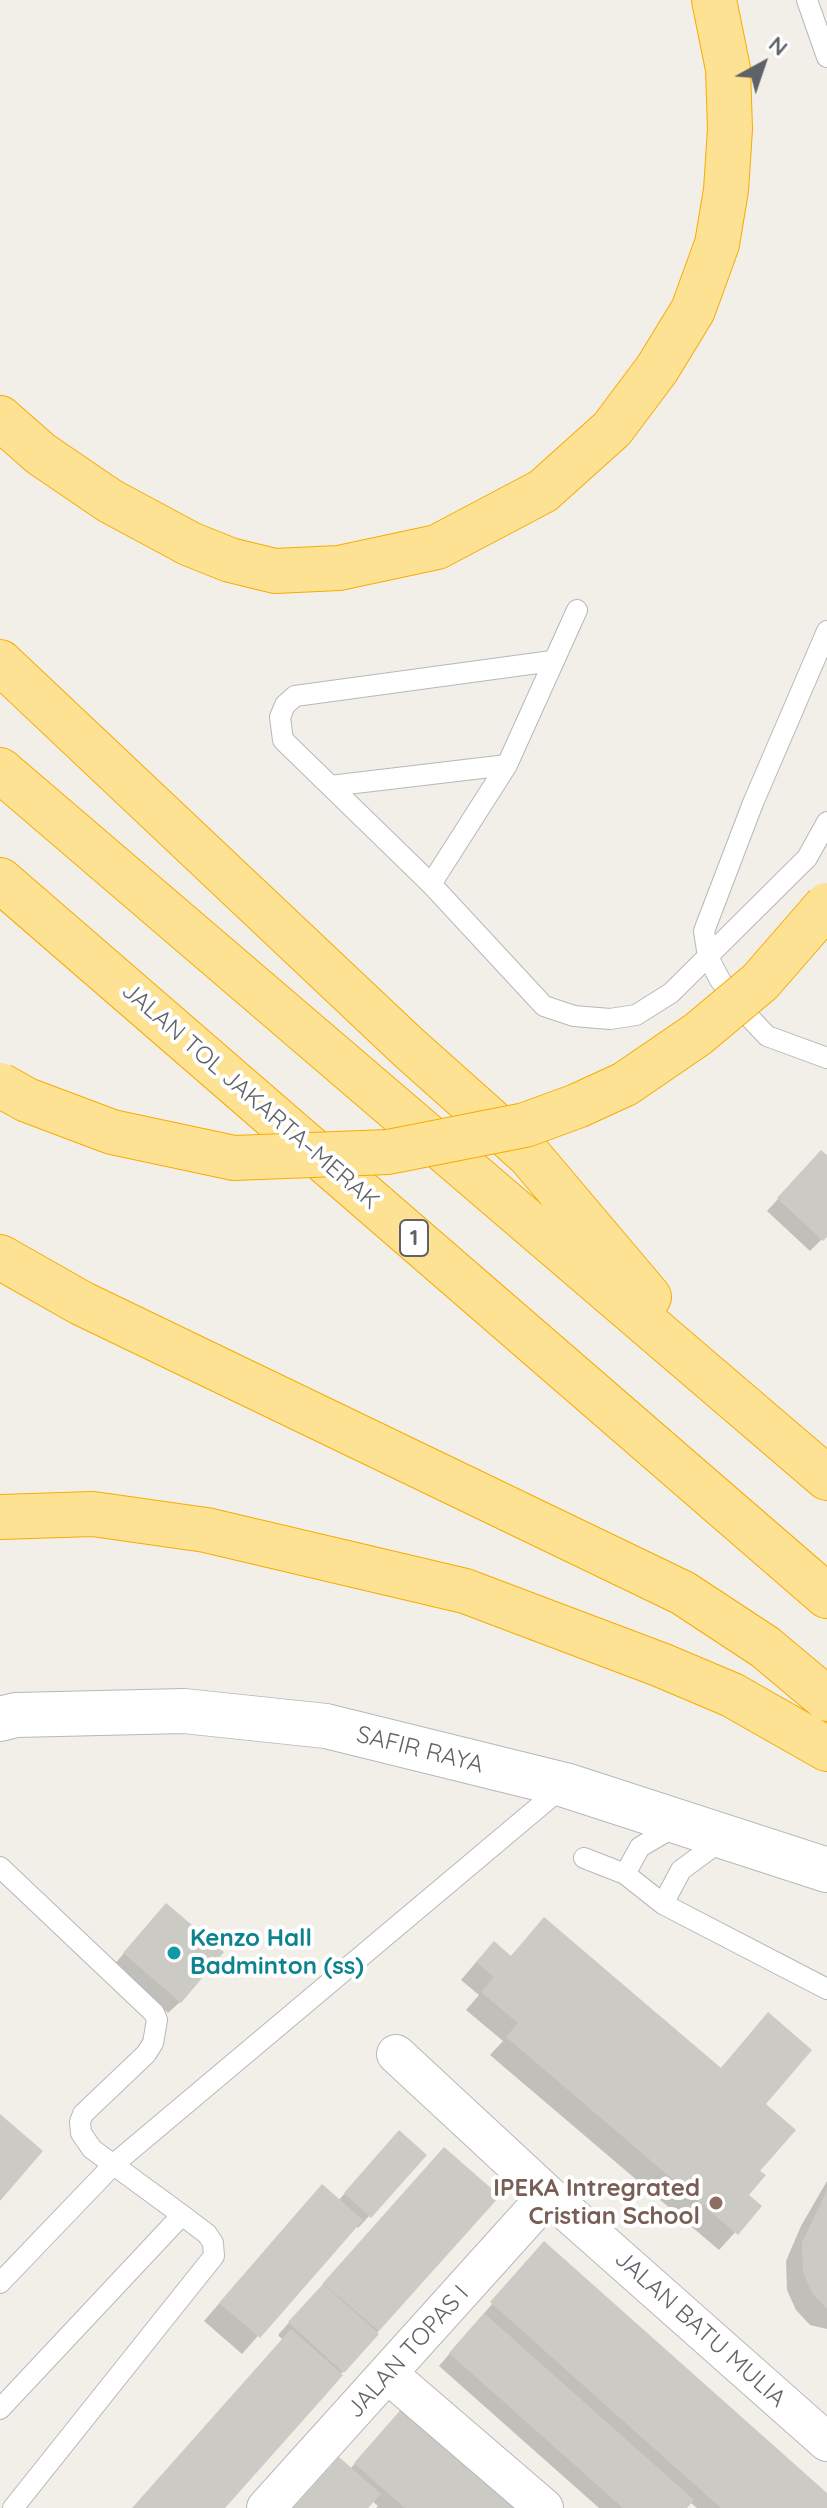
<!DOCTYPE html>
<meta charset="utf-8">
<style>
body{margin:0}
#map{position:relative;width:827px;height:2508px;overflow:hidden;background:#f1efe8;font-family:Quicksand,sans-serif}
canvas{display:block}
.north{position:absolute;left:723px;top:24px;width:80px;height:80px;-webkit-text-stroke:6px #fff;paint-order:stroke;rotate:40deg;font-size:22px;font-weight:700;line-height:32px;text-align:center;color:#5f6368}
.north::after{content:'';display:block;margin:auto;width:28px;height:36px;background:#5f6368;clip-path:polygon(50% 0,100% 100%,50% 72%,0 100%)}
</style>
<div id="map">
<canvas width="827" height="2508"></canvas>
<div class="north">N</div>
</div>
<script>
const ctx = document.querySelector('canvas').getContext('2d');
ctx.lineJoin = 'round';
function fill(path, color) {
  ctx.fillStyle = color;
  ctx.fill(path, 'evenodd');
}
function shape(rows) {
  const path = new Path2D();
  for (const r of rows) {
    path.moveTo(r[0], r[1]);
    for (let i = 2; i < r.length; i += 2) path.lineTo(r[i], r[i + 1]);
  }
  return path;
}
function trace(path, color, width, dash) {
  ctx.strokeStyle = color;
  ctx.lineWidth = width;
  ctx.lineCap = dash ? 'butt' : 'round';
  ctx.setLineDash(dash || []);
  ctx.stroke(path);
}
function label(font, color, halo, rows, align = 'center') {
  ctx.font = font + ' Quicksand,sans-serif';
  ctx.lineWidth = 8;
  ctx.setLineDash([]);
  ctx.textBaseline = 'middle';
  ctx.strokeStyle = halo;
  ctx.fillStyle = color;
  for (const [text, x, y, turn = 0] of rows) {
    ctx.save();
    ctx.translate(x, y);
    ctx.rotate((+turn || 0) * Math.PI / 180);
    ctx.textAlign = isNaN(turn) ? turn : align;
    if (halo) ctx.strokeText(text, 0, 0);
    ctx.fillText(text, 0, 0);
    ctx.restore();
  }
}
fill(shape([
 [827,1158,827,1234,810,1251,767,1211,810,1164],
 [155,1917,180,2002,168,2013,113,1966],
 [544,1920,720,2069,768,2015,758,2171,746,2196,759,2206,719,2250,490,2055,503,2041,466,2010,479,1995,461,1980,478,1960,510,1957],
 [388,2145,369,2216,358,2228,355,2225,242,2354,204,2321,305,2204,338,2201],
 [428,2166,497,2196,223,2508,133,2508,283,2340,278,2335],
 [827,2181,827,2329,810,2325,796,2310,787,2290,786,2261,801,2226],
 [533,2256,827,2496,827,2508,697,2508,690,2502,684,2508,599,2508,439,2366],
 [393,2420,515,2508,376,2508,378,2506,372,2501,366,2508,295,2508,350,2469]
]), '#0003');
fill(shape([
 [821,1150,827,1155,827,1237,823,1241,777,1198],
 [166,1903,224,1952,181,2003,123,1953],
 [544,1917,721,2068,768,2012,812,2050,766,2104,796,2130,760,2171,766,2175,749,2195,762,2206,738,2235,506,2037,518,2023,481,1992,494,1977,476,1962,494,1941,511,1956],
 [0,2114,43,2151,0,2201],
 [399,2130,427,2155,371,2218,344,2193],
 [444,2147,500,2196,379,2331,323,2283],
 [322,2184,363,2220,260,2338,219,2303],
 [827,2190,827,2309,812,2293,803,2272,802,2243],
 [544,2241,827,2493,827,2508,721,2508,490,2302],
 [323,2284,379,2334,344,2373,288,2322],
 [484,2313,694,2500,687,2508,623,2508,449,2353],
 [291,2329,343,2375,322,2399,225,2508,132,2508],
 [404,2406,518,2508,405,2508,354,2463],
 [339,2457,381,2494,368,2508,293,2508]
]), '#cccac5');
const service = shape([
 [807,0,827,57],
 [827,631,753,803,704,931,708,957,720,980,751,1019,767,1036,827,1058],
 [552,661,295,696,285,705,280,717,283,740,431,884,544,1006,574,1016,610,1019,636,1015,671,993,807,858,827,822],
 [330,786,507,765],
 [431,884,507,765,577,610],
 [584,1858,625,1874,663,1904,827,1989],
 [0,1867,154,2013,157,2020,153,2043,146,2054,83,2114,80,2122,81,2133,92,2149,182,2215,0,2409],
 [625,1874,640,1847,679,1824],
 [663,1904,681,1870,726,1837],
 [0,2283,114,2164,565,1785],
 [13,2508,214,2256,213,2243,207,2234,182,2215]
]);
const minor = shape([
 [396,2054,548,2195,827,2442],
 [388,2374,544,2508],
 [266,2508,548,2195]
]);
const tertiary = shape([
 [0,1719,16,1715,184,1711,326,1726,565,1785,827,1870]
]);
const motorway = shape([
 [0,418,41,454,110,501,190,544,230,560,275,571,339,568,437,547,543,491,612,429,657,369,693,310,717,244,726,190,730,129,728,69,714,0],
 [0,662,408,1047,529,1155,649,1297],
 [0,770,827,1478],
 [0,880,827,1596],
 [0,1257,81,1303,683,1593,765,1647,827,1699],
 [0,1517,93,1514,206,1530,465,1591,661,1665,732,1695,827,1749]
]);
trace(service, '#b5b8bc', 22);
trace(minor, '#b5b8bc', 40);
trace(tertiary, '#b5b8bc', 46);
trace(motorway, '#f9ab00', 46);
trace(service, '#fff', 20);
trace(minor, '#fff', 38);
trace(tertiary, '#fff', 44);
trace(motorway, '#fde293', 44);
const motorwayBridge = shape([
 [0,1085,27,1100,112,1132,234,1158,388,1152,525,1125,577,1106,625,1084,698,1034,760,982,827,905]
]);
trace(motorwayBridge, '#f9ab00', 46, []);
trace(motorwayBridge, '#fde293', 44);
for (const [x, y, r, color] of [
 [174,1953,8,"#0f9aa8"],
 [716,2203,8,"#8d6e63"]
]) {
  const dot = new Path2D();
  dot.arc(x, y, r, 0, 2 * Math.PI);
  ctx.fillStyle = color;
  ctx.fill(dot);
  trace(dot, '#fff', 3);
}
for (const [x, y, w] of [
 [414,1238,28]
]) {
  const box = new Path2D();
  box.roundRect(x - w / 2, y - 18, w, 36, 6);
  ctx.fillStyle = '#fff';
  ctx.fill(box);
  trace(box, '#5f6368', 2);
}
label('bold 22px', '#5f6368', null, [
 ["1",414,1238]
]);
label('24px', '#5f6368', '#fff', [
 ["JALAN TOL JAKARTA–MERAK",250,1096,41],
 ["SAFIR RAYA",420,1750,14],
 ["JALAN BATU MULIA",700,2329,42],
 ["JALAN TOPAS I",408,2352,-48]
]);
label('bold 24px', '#0d838f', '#fff', [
 ["Kenzo Hall",190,1939],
 ["Badminton (ss)",190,1967]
], 'left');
label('bold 24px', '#785e54', '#fff', [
 ["IPEKA Intregrated",700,2189],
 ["Cristian School",700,2217]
], 'right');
</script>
